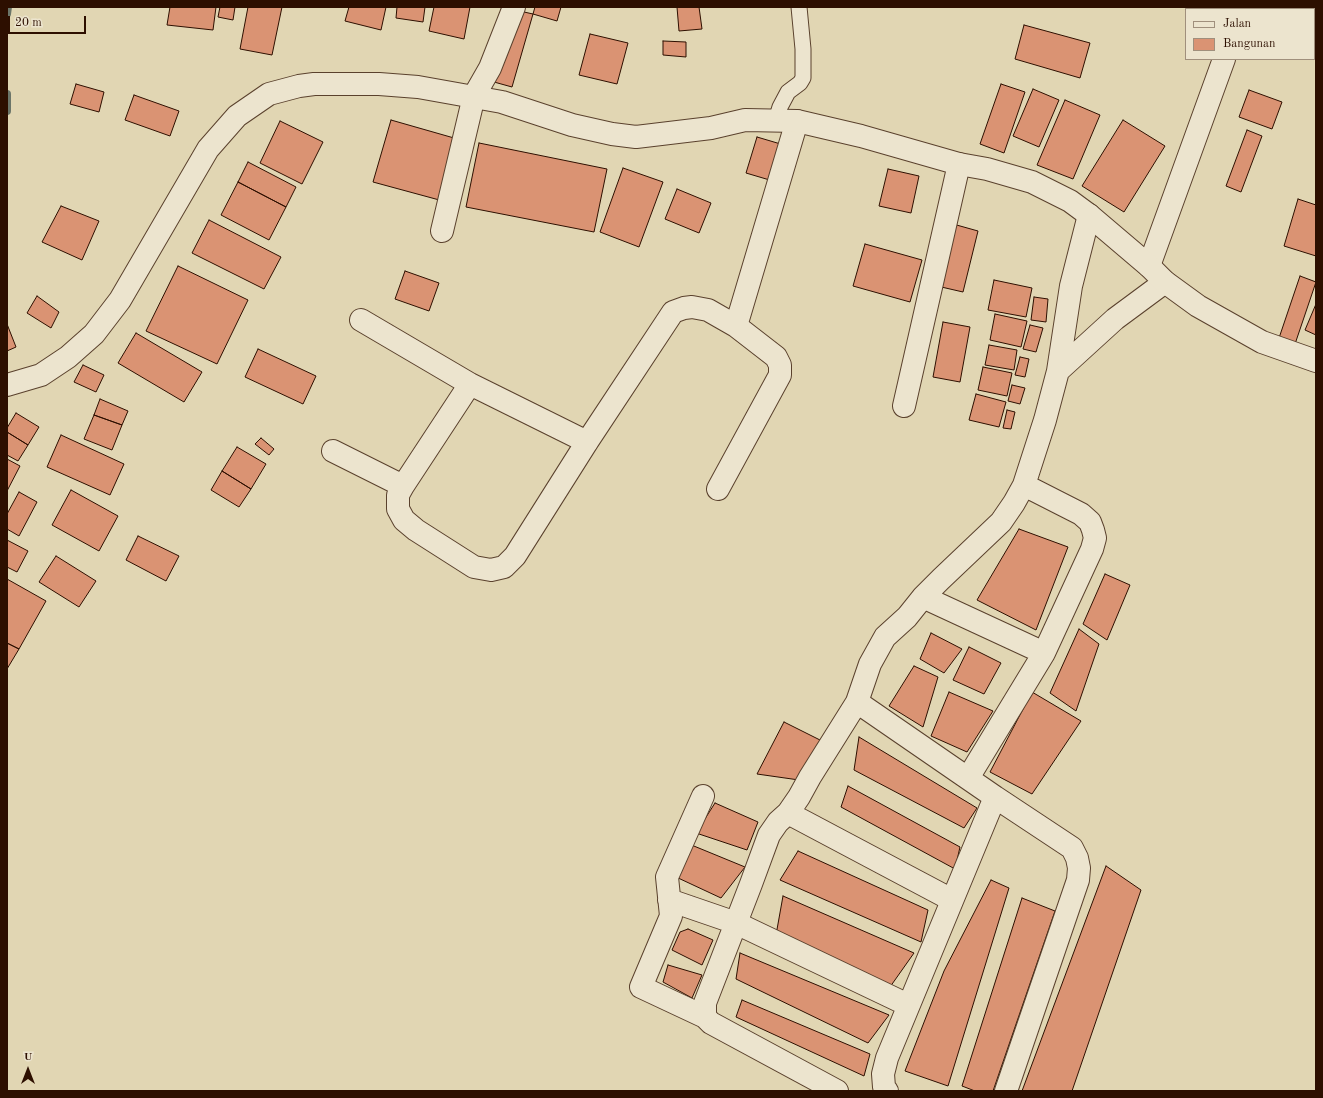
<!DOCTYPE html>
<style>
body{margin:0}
#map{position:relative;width:1323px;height:1098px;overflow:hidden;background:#e1d6b3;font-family:"Old Standard TT",serif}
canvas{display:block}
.frame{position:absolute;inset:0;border:8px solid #2d0f00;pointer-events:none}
.legend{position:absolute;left:1185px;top:8px;width:130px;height:52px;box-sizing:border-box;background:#ece4ce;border:1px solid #a08f7c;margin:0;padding:5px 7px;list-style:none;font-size:12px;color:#2d0f00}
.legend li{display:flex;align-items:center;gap:8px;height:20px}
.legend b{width:20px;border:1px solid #a08f7c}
.north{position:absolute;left:8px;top:1050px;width:40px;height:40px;-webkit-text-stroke:3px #ece4ce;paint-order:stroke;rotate:0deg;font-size:11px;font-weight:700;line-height:16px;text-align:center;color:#2d0f00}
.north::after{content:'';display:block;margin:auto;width:14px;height:18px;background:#2d0f00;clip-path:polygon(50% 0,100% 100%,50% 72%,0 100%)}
.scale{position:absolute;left:8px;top:16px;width:78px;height:18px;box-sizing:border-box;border:2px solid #2d0f00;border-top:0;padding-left:5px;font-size:12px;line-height:14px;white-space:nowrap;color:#2d0f00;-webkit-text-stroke:3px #ece4ce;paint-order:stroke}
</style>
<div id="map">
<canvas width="1323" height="1098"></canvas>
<div class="frame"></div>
<ul class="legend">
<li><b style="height:5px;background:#ece4ce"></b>Jalan</li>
<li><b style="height:11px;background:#da9373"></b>Bangunan</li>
</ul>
<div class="north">U</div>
<div class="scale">20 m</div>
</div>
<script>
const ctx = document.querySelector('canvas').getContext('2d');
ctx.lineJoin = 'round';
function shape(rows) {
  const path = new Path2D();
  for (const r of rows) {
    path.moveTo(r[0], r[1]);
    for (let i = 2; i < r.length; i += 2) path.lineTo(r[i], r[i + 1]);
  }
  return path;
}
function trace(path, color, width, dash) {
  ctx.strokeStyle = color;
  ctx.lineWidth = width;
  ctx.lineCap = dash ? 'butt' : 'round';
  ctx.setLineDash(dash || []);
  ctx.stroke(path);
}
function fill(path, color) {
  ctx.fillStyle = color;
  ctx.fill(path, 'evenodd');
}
trace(shape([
 [7,14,8,7],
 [7,94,7,111]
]), '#6b7569', 8);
const building = shape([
 [170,7,216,7,213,30,167,25,170,7],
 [220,7,235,7,233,20,218,17,220,7],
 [248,7,282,7,272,55,240,49,248,7],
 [349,7,386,7,381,30,345,21,349,7],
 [397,7,425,7,423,22,396,18,397,7],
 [434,7,470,7,464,39,429,31,434,7],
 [535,7,561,7,557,21,533,14,535,7],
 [677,7,699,7,702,29,679,31,677,7],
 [1273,7,1308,8,1308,9,1273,9,1273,7],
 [515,10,533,14,512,87,494,82,515,10],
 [1024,25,1090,43,1080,78,1015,59,1024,25],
 [590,34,628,43,617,84,579,75,590,34],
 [663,41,686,42,686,57,663,55,663,41],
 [76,84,104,92,99,112,70,104,76,84],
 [1001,84,1025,92,1004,153,980,144,1001,84],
 [1033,89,1059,100,1039,147,1013,136,1033,89],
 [1249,90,1282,102,1272,129,1239,117,1249,90],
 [134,95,179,111,170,136,125,120,134,95],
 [1065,100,1100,115,1073,179,1037,165,1065,100],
 [391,120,461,140,443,201,373,182,391,120],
 [1123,120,1165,146,1124,212,1082,186,1123,120],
 [280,121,323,142,302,184,260,163,280,121],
 [1247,130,1262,136,1241,192,1226,186,1247,130],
 [757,137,784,145,773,181,746,173,757,137],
 [479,143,607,169,594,232,466,207,479,143],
 [248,162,296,187,286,207,238,182,248,162],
 [623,168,663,182,639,247,600,232,623,168],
 [888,169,919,176,911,213,879,206,888,169],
 [238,182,286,207,269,240,221,215,238,182],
 [677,189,711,203,699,233,665,219,677,189],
 [1298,199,1316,205,1316,256,1284,246,1298,199],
 [61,206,99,221,82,260,42,242,61,206],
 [209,220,281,257,264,289,192,253,209,220],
 [953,224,978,231,963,292,937,286,953,224],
 [865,244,922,260,910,302,853,286,865,244],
 [178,266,248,300,217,364,146,331,178,266],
 [405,271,439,283,429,311,395,299,405,271],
 [1300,276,1316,282,1294,347,1278,341,1300,276],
 [994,280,1032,288,1026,317,988,310,994,280],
 [37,296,59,312,51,328,27,313,37,296],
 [1034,297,1048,299,1046,322,1031,320,1034,297],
 [1316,304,1316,335,1305,330,1316,304],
 [995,314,1027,321,1021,347,990,340,995,314],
 [943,322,970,327,960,382,933,377,943,322],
 [7,324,16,347,7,351,7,324],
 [1030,325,1043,328,1036,352,1023,349,1030,325],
 [136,333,202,372,184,402,118,363,136,333],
 [989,345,1017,350,1014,370,985,365,989,345],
 [258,349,316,376,303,404,245,377,258,349],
 [1020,357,1029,359,1025,377,1015,375,1020,357],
 [83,365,104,375,96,392,74,382,83,365],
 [983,367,1012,373,1007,396,978,390,983,367],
 [1012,385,1025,388,1020,404,1008,401,1012,385],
 [976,394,1006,402,999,427,969,420,976,394],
 [100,399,128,411,122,425,94,415,100,399],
 [1007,410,1015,412,1011,429,1003,428,1007,410],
 [16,413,39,427,28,445,7,432,7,428,16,413],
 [94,415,122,425,112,450,84,439,94,415],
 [7,432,28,445,18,461,7,455,7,432],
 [61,435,124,464,110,495,47,467,61,435],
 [261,438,274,449,269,455,255,444,261,438],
 [237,447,266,464,251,489,222,471,237,447],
 [7,459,20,466,7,491,7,459],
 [222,471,251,489,239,507,211,490,222,471],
 [71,490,118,516,99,551,52,525,71,490],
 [19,492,37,502,19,536,7,529,7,514,19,492],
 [1019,529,1068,547,1036,630,977,600,1019,529],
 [138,536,179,556,166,581,126,560,138,536],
 [7,540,28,551,17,572,7,567,7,540],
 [56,556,96,581,79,607,39,582,56,556],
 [1105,574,1130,585,1107,640,1083,624,1105,574],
 [7,579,46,601,19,649,7,643,7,579],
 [1079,629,1099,644,1076,711,1050,693,1079,629],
 [931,633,962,649,944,673,920,659,931,633],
 [7,643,19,649,7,669,7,643],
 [969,647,1001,663,984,694,953,680,969,647],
 [914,666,938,677,923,727,889,706,914,666],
 [949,692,993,711,967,752,931,736,949,692],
 [1032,692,1081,721,1032,794,990,772,1032,692],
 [784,722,824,742,799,780,757,774,784,722],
 [859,737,977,808,964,828,854,770,859,737],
 [848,786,960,847,955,869,841,807,848,786],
 [715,803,758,822,747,850,696,833,715,803],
 [689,844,745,867,721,898,676,877,689,844],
 [798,851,928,910,921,942,780,880,798,851],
 [1106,866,1141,890,1072,1091,1022,1091,1106,866],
 [991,880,1009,888,948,1086,905,1071,944,971,991,880],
 [783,896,914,953,890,987,776,935,783,896],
 [1022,898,1055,911,993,1091,975,1091,962,1086,1022,898],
 [688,929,713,940,702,965,672,950,680,932,688,929],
 [740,953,889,1015,868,1043,736,979,740,953],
 [668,965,702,975,692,998,663,982,668,965],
 [742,1000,870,1054,864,1076,736,1017,742,1000]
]);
fill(building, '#da9373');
trace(building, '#2d0f00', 1);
const service = shape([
 [776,120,780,107,788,92,800,83,803,78,803,49,799,7]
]);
const minor = shape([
 [1242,9,1243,7],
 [442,231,474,96,490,68,514,7],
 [1149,266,1224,59],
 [361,320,470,384,587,442],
 [736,326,797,121],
 [1058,371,1115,319,1165,282],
 [904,406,959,164],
 [333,451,403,486,398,495,398,509,404,520,416,530,474,567,491,570,504,567,515,556,587,442,673,312,684,308,692,307,708,310,736,326,776,357,780,365,780,375,718,489],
 [403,486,470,384],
 [923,597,1044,653],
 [968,778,1044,653,1092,549,1095,538,1093,530,1090,522,1081,514,1024,485],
 [703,796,667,877,671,916,641,987,705,1017,711,1023,837,1091],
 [995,797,1072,848,1077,858,1079,868,1078,880,1006,1091],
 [788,813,952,900],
 [669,900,736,923,908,1005],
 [705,1017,705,1003,751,884,769,835,778,822,788,813,799,797,810,777,857,702],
 [887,1091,884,1087,883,1074,887,1058,995,797,857,702,870,664,885,637,907,617,923,597,941,579,1001,522,1014,503,1024,485,1045,420,1058,371,1071,286,1089,215]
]);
const tertiary = shape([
 [7,385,41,375,68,357,94,334,120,300,208,149,237,116,269,94,299,86,314,84,379,84,418,87,502,102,572,125,612,134,636,137,711,128,745,120,797,121,861,136,959,164,987,169,1032,182,1070,201,1089,215,1149,266,1165,282,1198,306,1262,342,1316,361]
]);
trace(service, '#5a412d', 17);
trace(minor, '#5a412d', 24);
trace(tertiary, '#5a412d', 24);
trace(service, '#ece4ce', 15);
trace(minor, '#ece4ce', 22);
trace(tertiary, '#ece4ce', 22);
</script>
